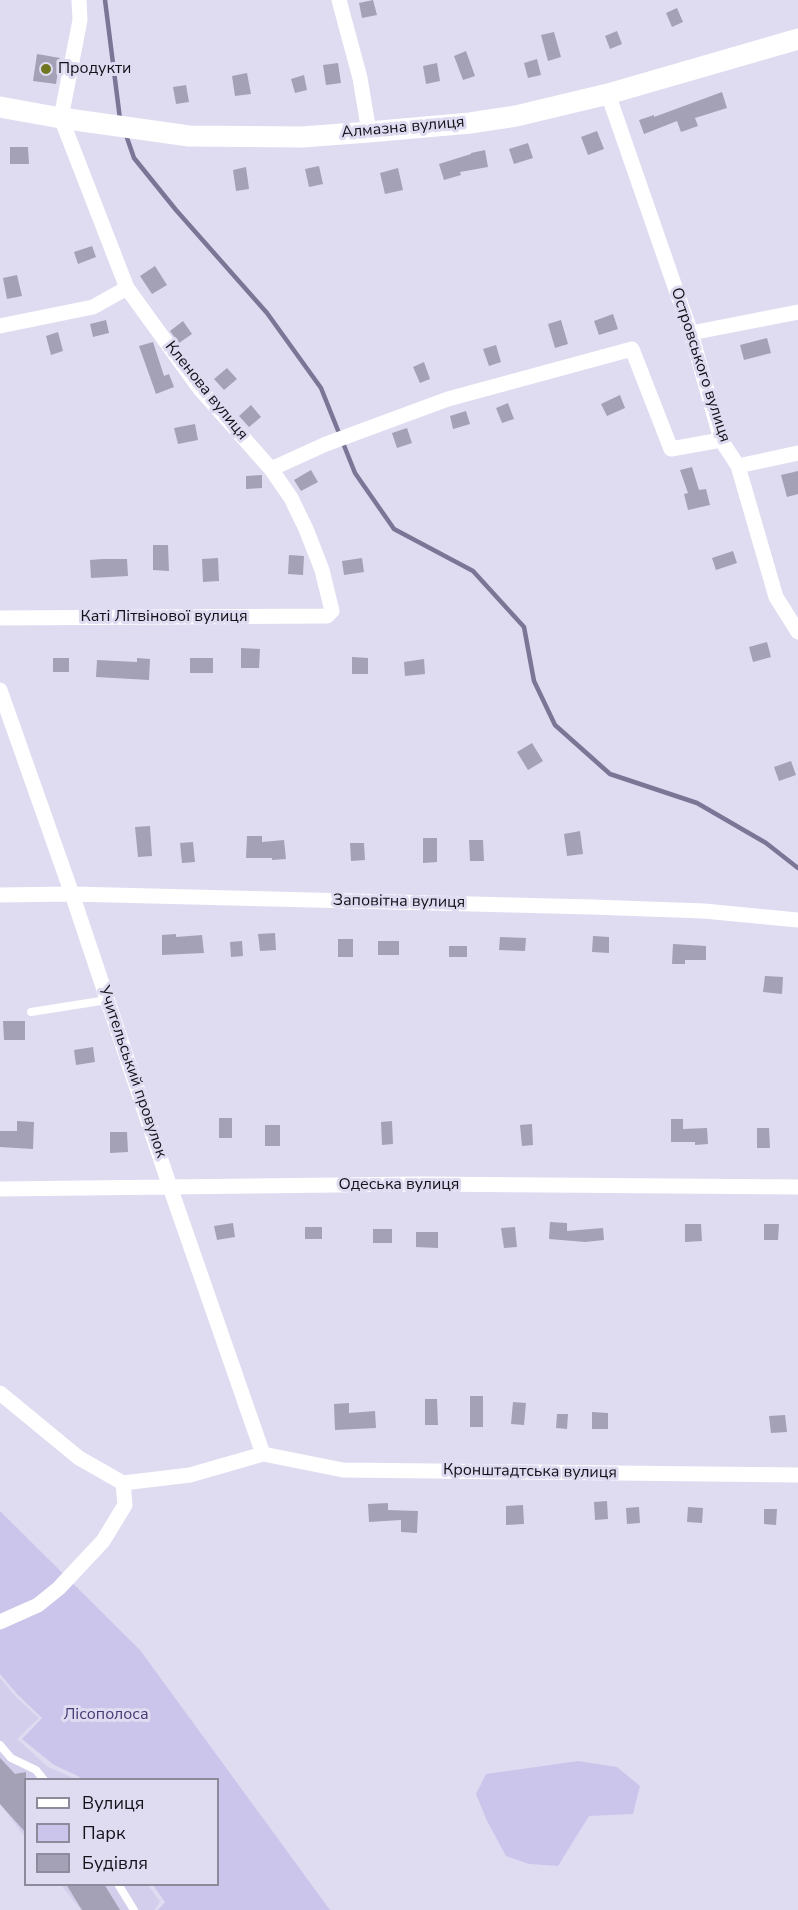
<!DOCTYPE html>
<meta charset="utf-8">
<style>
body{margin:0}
#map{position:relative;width:798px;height:1910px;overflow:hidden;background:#dfdcf2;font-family:"Nunito Sans",sans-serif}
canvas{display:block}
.legend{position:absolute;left:24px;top:1778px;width:195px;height:108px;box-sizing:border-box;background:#dfdcf2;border:2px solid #8d8b9b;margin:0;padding:8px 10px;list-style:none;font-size:18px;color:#131219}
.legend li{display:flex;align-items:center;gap:12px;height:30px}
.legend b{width:30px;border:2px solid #8d8b9b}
</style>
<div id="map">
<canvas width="798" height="1910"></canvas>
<ul class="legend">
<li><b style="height:8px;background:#fff"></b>Вулиця</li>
<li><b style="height:16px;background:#ccc5eb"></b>Парк</li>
<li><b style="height:16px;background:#a4a0b5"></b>Будівля</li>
</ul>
</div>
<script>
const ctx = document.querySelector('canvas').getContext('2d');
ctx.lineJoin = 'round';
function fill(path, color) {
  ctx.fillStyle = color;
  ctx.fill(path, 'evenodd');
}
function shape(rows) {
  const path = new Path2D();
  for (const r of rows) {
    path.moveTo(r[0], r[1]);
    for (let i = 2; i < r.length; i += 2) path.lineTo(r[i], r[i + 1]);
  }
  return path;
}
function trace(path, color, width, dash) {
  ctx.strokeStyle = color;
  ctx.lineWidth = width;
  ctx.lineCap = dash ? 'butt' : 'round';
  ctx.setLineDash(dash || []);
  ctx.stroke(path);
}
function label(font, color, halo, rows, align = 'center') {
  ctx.font = font + ' "Nunito Sans",sans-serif';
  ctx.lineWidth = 6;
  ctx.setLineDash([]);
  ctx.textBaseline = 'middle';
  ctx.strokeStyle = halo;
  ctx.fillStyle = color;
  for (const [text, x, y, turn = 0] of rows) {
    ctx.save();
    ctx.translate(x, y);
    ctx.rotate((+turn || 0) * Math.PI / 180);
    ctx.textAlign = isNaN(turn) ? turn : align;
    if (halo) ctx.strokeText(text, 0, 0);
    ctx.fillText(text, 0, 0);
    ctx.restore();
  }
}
fill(shape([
 [0,1678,16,1697,39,1718,17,1739,48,1767,76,1779,26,1780,25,1837,0,1804],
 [61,1885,148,1885,160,1902,154,1910,81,1910]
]), '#d3ceeb');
fill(shape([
 [0,1511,140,1650,330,1910,158,1910,165,1902,153,1885,218,1884,218,1780,81,1779,78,1776,54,1765,22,1739,42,1718,17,1694,0,1674],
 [578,1761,617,1767,640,1786,633,1814,589,1816,558,1866,529,1864,506,1856,487,1821,476,1794,486,1774]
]), '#ccc5eb');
trace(shape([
 [105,0,120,119],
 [125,132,134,158,176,210,267,313,321,388,355,473,394,529,473,571,524,627,534,681,555,725,610,774,697,803,766,843,798,868]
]), '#7b7596', 4.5);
fill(shape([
 [373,0,377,15,362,18,359,3],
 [677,8,683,22,672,27,666,13],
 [617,31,622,44,610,49,605,36],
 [554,32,561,57,548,61,541,35],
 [466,51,475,76,463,80,454,56],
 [37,54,60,58,56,84,33,81],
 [537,59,541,75,528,78,524,63],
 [338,63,341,83,326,85,323,65],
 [437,63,440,81,426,84,423,66],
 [247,73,251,94,235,96,232,76],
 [304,75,307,90,295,93,291,79],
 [186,85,189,102,176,104,173,87],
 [722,92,727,108,695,118,698,126,681,132,677,121,644,134,639,120,654,115,654,117],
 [597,131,604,149,588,155,581,137],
 [528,143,533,158,514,164,509,149],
 [10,147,28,147,29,164,10,164],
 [485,150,488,167,460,172,461,175,444,180,439,164,471,154,471,153],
 [319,166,323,184,309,187,305,169],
 [246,167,249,189,236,191,233,170],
 [398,168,403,190,385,194,380,173],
 [92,246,96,257,78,264,74,252],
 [155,266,167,285,152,294,140,276],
 [17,275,22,296,7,299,3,278],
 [613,314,618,329,599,335,594,321],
 [106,320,109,333,93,337,90,324],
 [561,320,568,344,555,348,548,324],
 [183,321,192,334,179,343,170,331],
 [58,332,63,351,51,355,46,336],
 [767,338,771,353,744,360,740,345],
 [153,342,164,376,169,374,174,387,156,394,139,346],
 [496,345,501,362,489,366,483,349],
 [424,362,430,379,420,383,413,367],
 [227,368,237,379,224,390,214,379],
 [620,395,625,408,607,416,601,404],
 [508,403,514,419,502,423,496,408],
 [251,405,261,417,249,427,239,416],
 [466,411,470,424,453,429,450,416],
 [195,424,198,440,178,444,174,428],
 [407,428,412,443,397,448,392,433],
 [692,467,699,490,706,489,710,505,688,510,684,494,688,493,680,470],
 [311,470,318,482,301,491,294,480],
 [798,471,798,494,787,497,781,475],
 [262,475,262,488,246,489,246,476],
 [153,545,168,545,169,571,153,570],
 [733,551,737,563,716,570,712,558],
 [289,555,304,556,303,575,288,574],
 [218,558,219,581,203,582,202,559],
 [362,558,364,572,344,575,342,561],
 [102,559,127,559,128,576,91,578,90,560],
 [767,642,771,657,753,662,749,647],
 [241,648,260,649,259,668,241,668],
 [352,657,368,658,368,674,352,674],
 [53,658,69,658,69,672,53,672],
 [137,658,150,659,149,680,96,677,97,660,137,662],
 [190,658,213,658,213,673,190,673],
 [424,659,425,674,405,676,404,662],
 [532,743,543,761,528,770,517,752],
 [791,761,796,775,779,781,774,767],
 [150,826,152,856,138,857,135,827],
 [580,831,583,854,567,856,564,834],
 [247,836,262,836,262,842,284,840,286,859,272,860,272,858,246,858],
 [423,838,437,838,437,862,423,863],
 [469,840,483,840,484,861,470,861],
 [193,842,195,862,182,863,180,843],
 [350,843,364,843,365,860,351,861],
 [275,933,276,950,260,951,258,934],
 [176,934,176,937,202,935,204,953,162,955,162,935],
 [593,936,609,937,609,953,592,952],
 [500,937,526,938,525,951,499,950],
 [338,939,353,939,353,957,338,957],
 [242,941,243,956,231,957,230,942],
 [378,941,399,941,399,955,378,955],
 [673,944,706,946,706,960,685,960,685,964,672,964],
 [449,946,467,946,467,957,449,957],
 [765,976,783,977,782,994,763,992],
 [3,1021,25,1021,25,1040,4,1040],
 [93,1047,95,1062,76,1065,74,1050],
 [219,1118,232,1118,232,1138,219,1138],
 [671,1119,683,1119,683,1129,707,1128,708,1144,695,1145,695,1142,671,1142],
 [17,1121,34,1122,33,1149,0,1147,0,1131,17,1131],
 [392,1121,393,1144,382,1145,381,1122],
 [532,1124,533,1145,522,1146,520,1125],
 [265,1125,280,1125,280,1146,265,1146],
 [757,1128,769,1128,770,1148,757,1148],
 [110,1132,127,1132,128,1152,110,1153],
 [550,1222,567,1223,567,1231,603,1228,604,1240,585,1242,549,1239],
 [233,1223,235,1237,217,1240,214,1226],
 [685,1224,701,1224,702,1241,685,1242],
 [764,1224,779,1224,778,1240,764,1240],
 [305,1227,322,1227,322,1239,305,1239],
 [515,1227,517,1247,504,1248,501,1228],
 [373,1229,392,1229,392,1243,373,1243],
 [416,1232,438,1232,438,1248,416,1247],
 [470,1396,483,1396,483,1427,470,1427],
 [425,1399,437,1399,438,1425,425,1425],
 [513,1402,526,1403,524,1425,511,1424],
 [349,1403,349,1413,375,1411,376,1428,335,1430,334,1404],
 [592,1412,608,1413,608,1429,592,1429],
 [557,1414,568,1414,567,1429,556,1428],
 [785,1415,787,1432,771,1433,769,1416],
 [607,1501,608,1519,595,1520,594,1502],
 [388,1503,388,1510,418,1511,417,1533,401,1532,401,1520,369,1522,368,1504],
 [523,1505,524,1524,506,1525,506,1506],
 [639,1507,640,1523,627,1524,626,1508],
 [688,1507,703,1508,702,1523,687,1522],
 [764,1509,777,1509,776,1525,764,1524],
 [0,1758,15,1774,26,1772,26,1833,0,1804],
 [66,1884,104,1884,120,1910,82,1910]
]), '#a4a0b5');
trace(shape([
 [31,1012,107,1000],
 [0,1745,11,1758,36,1770,44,1780],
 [118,1884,134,1910]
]), '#fff', 8);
trace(shape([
 [79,0,80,20,61,118,127,288],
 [339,0,360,78,369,132],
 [608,94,691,333,721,440,738,466,776,597,798,632],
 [0,326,93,307,127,288,200,389,271,469,291,498,306,529,322,570,332,611,327,616,0,618],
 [691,333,798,312],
 [738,466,798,453],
 [271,469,326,444,448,399,632,349,671,449,721,440],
 [0,690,72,894,170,1187,263,1454],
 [0,895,72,894,592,907,704,911,798,920],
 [0,1189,420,1184,798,1187],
 [0,1393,79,1458,123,1483,190,1475,263,1454],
 [263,1454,343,1470,798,1475],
 [0,1622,38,1605,59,1588,103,1541,125,1505,123,1483]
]), '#fff', 15);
trace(shape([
 [0,107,61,118,189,136,302,137,369,132,470,123,516,116,608,94,798,39]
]), '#fff', 21);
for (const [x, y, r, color] of [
 [46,69,6,"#717720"]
]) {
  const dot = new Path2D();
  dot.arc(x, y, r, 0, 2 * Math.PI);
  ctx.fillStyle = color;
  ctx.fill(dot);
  trace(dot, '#dfdcf2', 2);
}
label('16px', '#131219', '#dfdcf2', [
 ["Продукти",58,69]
], 'left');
label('16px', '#131219', '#dfdcf2', [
 ["Алмазна вулиця",403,128,-5],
 ["Островського вулиця",700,365,72],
 ["Кленова вулиця",206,391,51],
 ["Каті Літвінової вулиця",164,617],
 ["Заповітна вулиця",399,902,1],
 ["Учительський провулок",132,1072,71],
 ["Одеська вулиця",399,1185],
 ["Кронштадтська вулиця",530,1472,1]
]);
label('16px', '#483973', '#dfdcf2', [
 ["Лісополоса",106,1715]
]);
</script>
